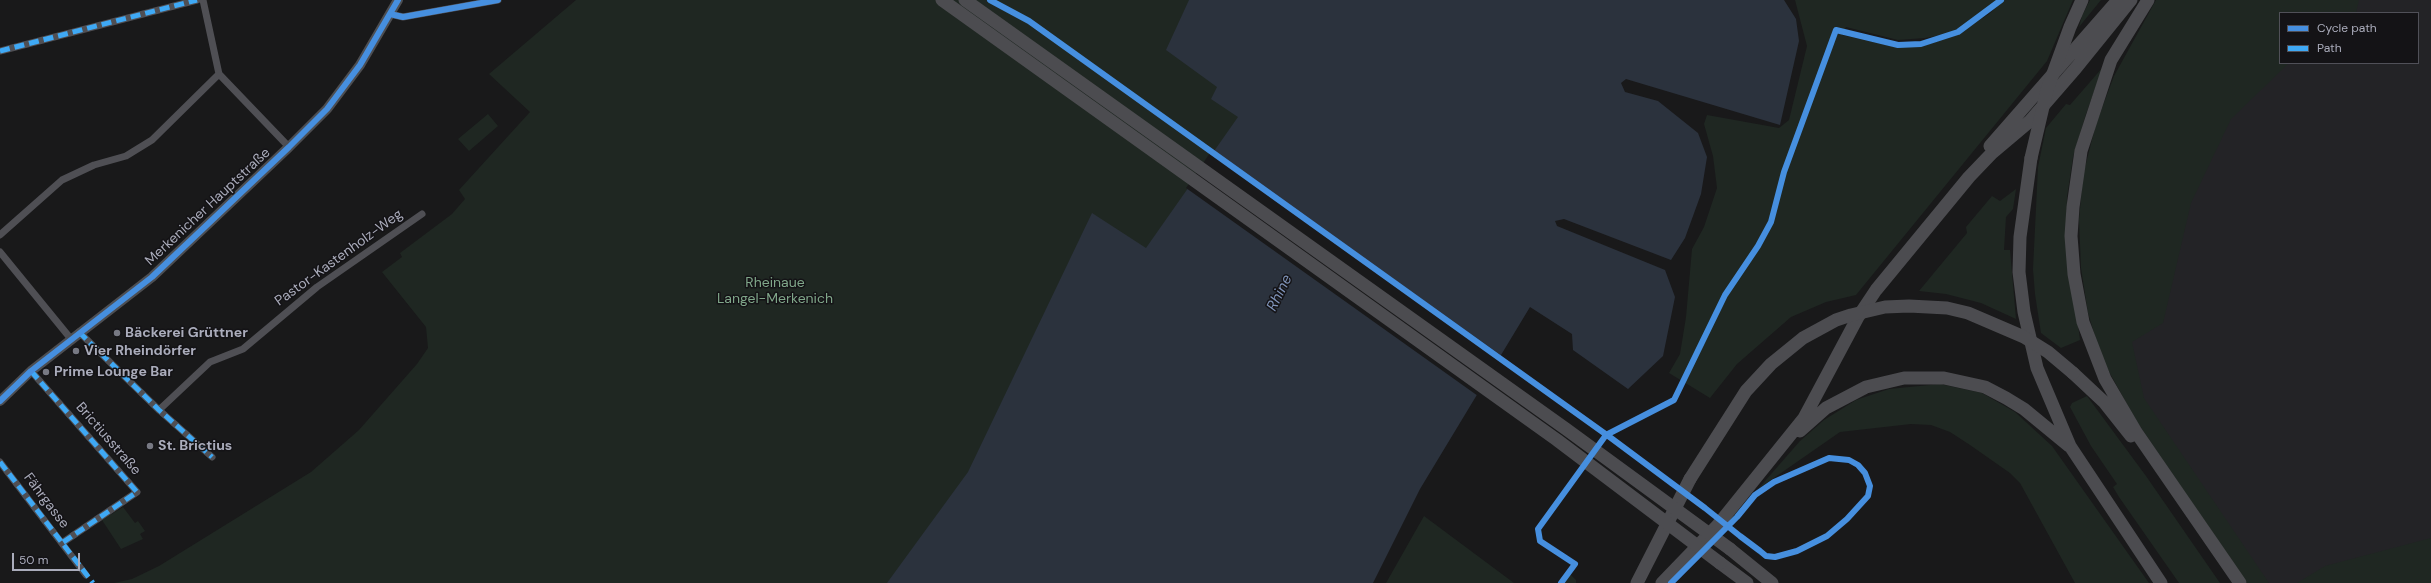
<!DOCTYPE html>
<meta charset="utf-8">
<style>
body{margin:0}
#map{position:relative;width:2431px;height:583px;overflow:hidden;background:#19191a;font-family:"DM Sans",sans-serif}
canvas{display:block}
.legend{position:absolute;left:2279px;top:12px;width:140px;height:52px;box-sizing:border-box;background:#141316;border:1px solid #505058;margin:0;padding:5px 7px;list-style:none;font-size:12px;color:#aaacbb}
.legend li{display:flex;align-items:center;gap:8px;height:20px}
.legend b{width:20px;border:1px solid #505058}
.scale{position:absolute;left:12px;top:553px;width:68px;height:18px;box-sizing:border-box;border:2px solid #aaacbb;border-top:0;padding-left:5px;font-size:12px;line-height:14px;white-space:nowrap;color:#aaacbb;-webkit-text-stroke:3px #141316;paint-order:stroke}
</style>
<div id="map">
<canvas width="2431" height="583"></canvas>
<ul class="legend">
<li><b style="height:5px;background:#468fdf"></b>Cycle path</li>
<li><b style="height:5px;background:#3fa9f5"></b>Path</li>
</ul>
<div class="scale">50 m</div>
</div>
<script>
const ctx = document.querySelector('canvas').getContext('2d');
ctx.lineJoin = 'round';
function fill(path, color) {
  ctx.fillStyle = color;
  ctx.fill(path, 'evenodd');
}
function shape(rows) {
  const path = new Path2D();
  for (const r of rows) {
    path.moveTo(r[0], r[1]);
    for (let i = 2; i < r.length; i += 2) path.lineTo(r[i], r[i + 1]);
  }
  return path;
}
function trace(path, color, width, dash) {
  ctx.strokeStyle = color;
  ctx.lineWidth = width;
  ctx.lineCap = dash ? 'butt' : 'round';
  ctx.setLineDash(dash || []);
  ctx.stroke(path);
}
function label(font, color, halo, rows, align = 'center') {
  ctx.font = font + ' "DM Sans",sans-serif';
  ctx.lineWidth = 3;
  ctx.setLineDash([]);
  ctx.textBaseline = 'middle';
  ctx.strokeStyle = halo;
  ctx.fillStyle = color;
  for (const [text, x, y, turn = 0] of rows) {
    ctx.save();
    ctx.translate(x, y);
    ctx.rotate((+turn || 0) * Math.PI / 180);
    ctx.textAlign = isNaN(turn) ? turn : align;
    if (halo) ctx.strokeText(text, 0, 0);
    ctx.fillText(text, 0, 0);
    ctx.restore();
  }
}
fill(shape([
 [2196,0,2431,0,2431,583,2259,583,2139,418,2107,321],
 [2280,13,2418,13,2418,63,2280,63]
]), '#232326');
fill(shape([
 [576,0,1436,0,1136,583,114,583,132,579,159,566,311,472,359,430,417,364,428,348,426,327,382,272,402,257,400,253,452,214,465,199,459,190,530,112,489,74],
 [1795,0,2000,0,1967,25,1948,34,1925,38,1898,40,1846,27,1842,35,1895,47,1922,46,1954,36,1989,14,2004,0,2073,0,2047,61,1856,295,1826,302,1791,317,1737,364,1710,398,1669,373,1680,354,1686,317,1692,249,1704,227,1717,188,1713,156,1704,124,1707,115,1779,128,1789,120,1807,46],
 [2090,0,2101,0,2079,27,2082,16],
 [2156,0,2359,0,2356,13,2280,13,2280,63,2289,63,2231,119,2191,203,2163,323,2132,342,2144,398,2269,583,2247,583,2137,422,2102,359,2088,313,2081,268,2079,220,2083,175,2096,124,2114,76],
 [2103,67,2086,114,2073,157,2067,197,2066,234,2080,340,2061,348,2041,333,2035,294,2033,269,2038,167,2046,128,2066,104,2070,105],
 [488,114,498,126,469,151,458,139],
 [2016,189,2013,209,2006,217,2004,250,2010,250,2016,319,1981,303,1946,294,1919,291,1967,233,1966,227,1992,196,2000,201],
 [1940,384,1982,393,2015,412,2052,446,2149,583,2075,583,2020,483,2010,473,1970,445,1950,432,1931,425,1911,424,1840,432,1758,489,1800,441,1824,420,1856,400,1889,389],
 [2087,396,2146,476,2220,583,2179,583,2119,497,2113,487,2117,484,2091,446,2070,407,2072,403],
 [123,507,135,523,138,521,145,531,140,534,143,539,121,549,102,520],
 [1424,516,1514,583,1386,583],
 [2431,538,2431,583,2297,583,2325,566],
 [1570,574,1576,580,1576,583,1563,583]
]), '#1f2722');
fill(shape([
 [1189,0,1784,0,1796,19,1799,41,1780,125,1626,79,1621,83,1625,92,1658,101,1698,133,1707,157,1701,194,1685,238,1671,260,1564,219,1555,221,1557,226,1665,270,1675,297,1663,356,1628,389,1573,350,1572,334,1530,307,1420,489,1373,583,887,583,968,472,1092,213,1146,248,1238,117,1211,99,1217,87,1166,50]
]), '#2b323d');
fill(shape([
 [1212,150,1502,356,1478,396,1186,188]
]), '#19191a');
trace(shape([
 [203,0,219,74,289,147],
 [390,14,403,17,498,0],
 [0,51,197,0],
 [0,235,62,180,94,165,126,156,152,140,219,74],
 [0,252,71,339],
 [79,332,159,410,212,457],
 [31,371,137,492,62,543],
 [159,410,210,362,243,349,317,287,422,214],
 [0,462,86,575]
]), '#4f4f54', 7);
trace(shape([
 [0,401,31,371,152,277,289,147,327,109,360,65,398,0]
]), '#4d4e52', 10);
trace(shape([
 [2148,0,2111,60,2081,151,2073,207,2071,236,2074,274,2083,322,2105,379,2136,432,2240,583],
 [1990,146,2118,0],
 [2031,158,2020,237,2019,272,2024,312,2037,368,2070,446,2161,583],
 [2073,373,2104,402,2131,436],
 [1800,431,1826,408,1866,387,1904,378,1944,378,1985,387,2006,398,2024,409,2069,446],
 [1730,549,1772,583],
 [1720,563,1747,583],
 [1637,583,1690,479],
 [1662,583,1717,526,1804,418,1858,317,1876,290,1969,177,1992,153,2030,121,2076,68,2131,0]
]), '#4c4c50', 13);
trace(shape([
 [942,0,1557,440,1720,563],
 [965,0,1566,429,1730,549],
 [2031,158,2047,90,2070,27,2082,0],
 [1690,479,1746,391,1771,364,1803,338,1836,320,1851,315,1885,307,1909,306,1947,308,1968,313,2024,337,2048,352,2073,373]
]), '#4c4c50', 13);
trace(shape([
 [0,51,197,0],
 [79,332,159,410,212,457],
 [31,371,137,492,62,543],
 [0,462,93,583]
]), '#3fa9f5', 5, [10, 5]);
trace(shape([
 [990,0,1029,21,1611,438,1705,508,1740,536,1760,551,1766,556,1775,557,1797,551,1827,536,1847,519,1868,496,1870,486,1865,473,1858,465,1849,460,1829,458,1774,482,1755,495,1737,517,1671,583],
 [390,14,403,17,498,0],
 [0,401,31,371,152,277,289,147,327,109,360,65,398,0],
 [1561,583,1575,564,1540,541,1538,529,1606,435,1674,400,1725,295,1758,246,1771,222,1784,172,1836,30,1898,45,1921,44,1958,32,2001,0]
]), '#468fdf', 6);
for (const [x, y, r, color] of [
 [117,333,4,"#777983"],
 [76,351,4,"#777983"],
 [46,372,4,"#777983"],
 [150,446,4,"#777983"]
]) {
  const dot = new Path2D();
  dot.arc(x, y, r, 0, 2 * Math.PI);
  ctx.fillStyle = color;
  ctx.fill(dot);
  trace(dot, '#141316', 1.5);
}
label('14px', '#aaacbb', '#141316', [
 ["Merkenicher Hauptstraße",208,207,-43],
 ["Pastor-Kastenholz-Weg",339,258,-36],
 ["Brictiusstraße",108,439,49],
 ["Fährgasse",46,501,53]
]);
label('14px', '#80a78a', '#141316', [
 ["Rheinaue",775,283],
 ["Langel-Merkenich",775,299]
]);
label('bold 14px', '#aaacbb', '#141316', [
 ["Bäckerei Grüttner",125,333],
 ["Vier Rheindörfer",84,351],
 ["Prime Lounge Bar",54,372],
 ["St. Brictius",158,446]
], 'left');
label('italic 15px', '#7f93b8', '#141316', [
 ["Rhine",1280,293,-64]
]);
</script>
